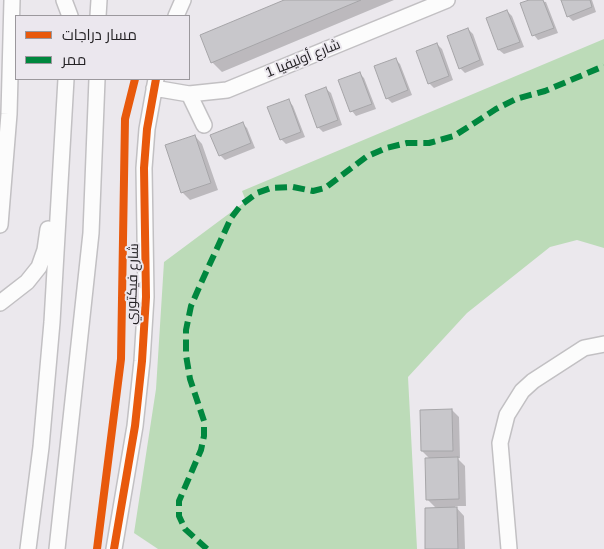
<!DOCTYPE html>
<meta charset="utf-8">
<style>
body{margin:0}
#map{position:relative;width:604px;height:549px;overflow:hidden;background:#ebe8ed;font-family:Helvetica,Cairo,sans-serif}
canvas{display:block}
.legend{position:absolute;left:15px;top:15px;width:175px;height:65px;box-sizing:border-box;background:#ebe7ee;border:1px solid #9b989d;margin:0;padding:6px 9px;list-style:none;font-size:15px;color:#232124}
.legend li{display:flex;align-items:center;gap:10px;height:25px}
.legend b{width:25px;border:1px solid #9b989d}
</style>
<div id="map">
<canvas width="604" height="549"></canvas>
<ul class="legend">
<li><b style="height:6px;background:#e8590c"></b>مسار دراجات</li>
<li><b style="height:6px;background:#00873e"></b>ممر</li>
</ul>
</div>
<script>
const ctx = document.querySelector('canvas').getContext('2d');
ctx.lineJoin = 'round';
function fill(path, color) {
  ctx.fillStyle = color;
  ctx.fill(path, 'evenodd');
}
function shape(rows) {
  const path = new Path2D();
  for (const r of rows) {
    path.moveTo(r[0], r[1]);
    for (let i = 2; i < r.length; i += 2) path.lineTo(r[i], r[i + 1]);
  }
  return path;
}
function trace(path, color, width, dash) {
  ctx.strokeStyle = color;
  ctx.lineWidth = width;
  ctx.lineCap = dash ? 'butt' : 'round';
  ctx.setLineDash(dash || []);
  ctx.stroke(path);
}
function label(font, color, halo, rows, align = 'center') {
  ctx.font = font + ' Helvetica,Cairo,sans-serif';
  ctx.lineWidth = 4;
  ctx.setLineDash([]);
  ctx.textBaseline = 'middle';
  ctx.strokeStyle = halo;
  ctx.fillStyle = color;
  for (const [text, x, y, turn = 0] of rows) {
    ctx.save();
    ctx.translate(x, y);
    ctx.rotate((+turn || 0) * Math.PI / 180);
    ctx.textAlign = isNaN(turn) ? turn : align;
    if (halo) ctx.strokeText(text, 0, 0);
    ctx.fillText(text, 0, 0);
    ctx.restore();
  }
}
fill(shape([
 [604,39,604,248,577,240,550,247,467,313,408,377,417,549,158,549,134,533,156,389,164,262,246,201,242,191]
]), '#bcdbb8');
fill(shape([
 [287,0,394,0,222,72,212,62],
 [532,0,546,2,558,33,538,40,534,35],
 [562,0,592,0,596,12,573,21,568,16],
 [507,11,512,16,524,47,504,54,499,50,488,18],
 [468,29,473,34,484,65,465,73,460,68],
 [437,44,442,49,453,80,434,88,429,83],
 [395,59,400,64,412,95,392,103,387,98],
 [359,73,364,78,376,109,356,116,352,111,340,80],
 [326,89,331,93,342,125,323,132,318,127],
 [289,101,293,106,305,137,286,144,281,139],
 [242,123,247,128,255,148,225,160,220,155],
 [195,136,202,144,218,190,190,200,182,192],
 [452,410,459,417,460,458,457,458,465,466,466,506,455,506,464,516,465,549,427,549,437,509,427,499,430,459,422,451]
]), '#0003');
const building = shape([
 [284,0,361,0,211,63,200,35,284,0],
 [529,0,543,0,554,28,532,36,520,3,529,0],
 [561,0,590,0,592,7,567,17,561,0],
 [507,10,520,42,498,50,486,18,507,10],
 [468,28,480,60,459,69,447,36,468,28],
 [437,43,449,76,428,84,416,51,437,43],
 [396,58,408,90,386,99,374,66,396,58],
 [360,72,372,104,350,112,338,80,360,72],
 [326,87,338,120,317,128,305,95,326,87],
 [289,99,301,132,280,140,267,107,289,99],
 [243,122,251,143,219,156,210,135,243,122],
 [195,135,211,183,181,193,165,145,195,135],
 [452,409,453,451,421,451,420,410,452,409],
 [458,457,459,499,426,500,425,458,458,457],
 [457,507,458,549,425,549,425,508,457,507]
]);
fill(building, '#c8c7cb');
trace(building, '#a6a5a8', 1);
const minor = shape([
 [64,0,70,16],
 [98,16,99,0],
 [176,16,183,0],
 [154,88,189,94,227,90,447,0],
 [189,94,204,125],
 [0,225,9,114,12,0],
 [0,303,27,282,39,267,45,250,48,229],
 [28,549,41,447,52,322,66,79],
 [57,549,91,233,97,79],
 [114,549,135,426,142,361,146,297,144,168,147,129,156,79],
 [509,549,500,443,507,415,522,391,533,381,584,348,604,344]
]);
trace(minor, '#c2c0c3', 18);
trace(minor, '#fcfcfc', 15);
trace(shape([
 [207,549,185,529,179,516,179,501,201,450,204,436,204,421,190,379,186,355,186,330,191,306,201,283,231,218,241,205,257,193,271,188,293,187,313,191,325,188,366,157,386,148,407,143,429,143,454,136,496,109,516,99,545,91,604,66]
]), '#00873e', 6, [12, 6]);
trace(shape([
 [97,549,121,359,125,119,135,79],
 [114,549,135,426,142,361,146,297,144,168,147,129,156,79]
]), '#e8590c', 8);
label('14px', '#232124', '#ebe7ee', [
 ["شارع أوليفيا 1",303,59,-22],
 ["شارع فيكتوري",133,284,-88]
]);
</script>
